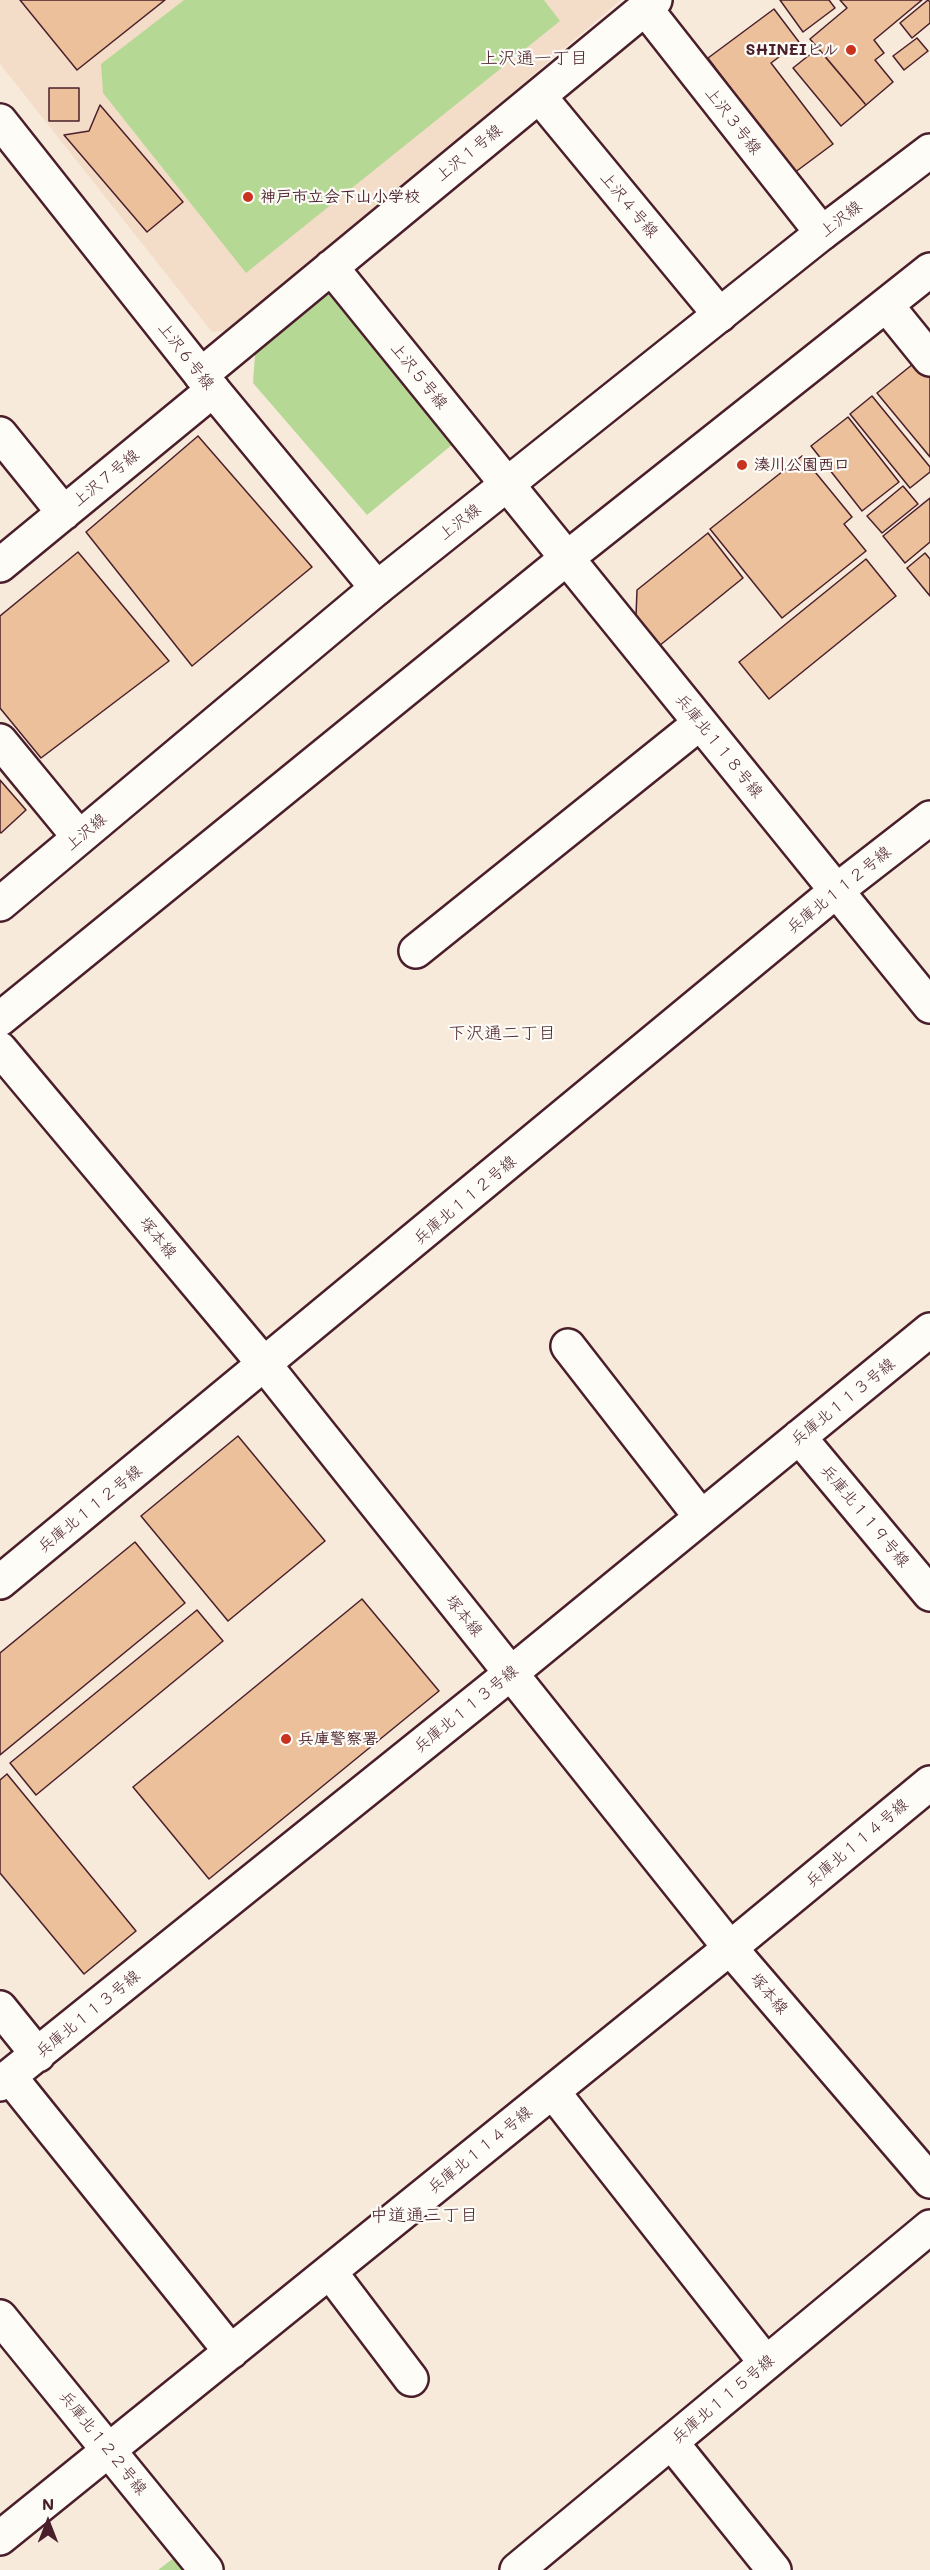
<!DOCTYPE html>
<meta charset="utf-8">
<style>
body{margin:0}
#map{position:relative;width:930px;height:2570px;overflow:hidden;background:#f8eadb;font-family:Mali,sans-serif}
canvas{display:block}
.north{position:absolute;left:18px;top:2492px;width:60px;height:60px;-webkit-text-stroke:4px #fdfcf7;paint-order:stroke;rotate:0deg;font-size:16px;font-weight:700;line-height:24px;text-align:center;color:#4a1f2b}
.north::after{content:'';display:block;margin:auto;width:21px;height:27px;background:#4a1f2b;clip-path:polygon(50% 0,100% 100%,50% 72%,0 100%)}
</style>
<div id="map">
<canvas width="930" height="2570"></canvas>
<div class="north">N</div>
</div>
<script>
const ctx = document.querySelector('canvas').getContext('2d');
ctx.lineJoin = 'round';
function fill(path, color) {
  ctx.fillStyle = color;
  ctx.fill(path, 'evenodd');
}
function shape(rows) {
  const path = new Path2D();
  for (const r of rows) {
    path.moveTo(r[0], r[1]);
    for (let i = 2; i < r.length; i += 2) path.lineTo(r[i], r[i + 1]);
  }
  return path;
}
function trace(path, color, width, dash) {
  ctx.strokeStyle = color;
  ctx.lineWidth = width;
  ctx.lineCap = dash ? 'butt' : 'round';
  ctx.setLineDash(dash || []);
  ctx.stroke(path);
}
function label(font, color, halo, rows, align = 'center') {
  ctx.font = font + ' Mali,"Klee One",sans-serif';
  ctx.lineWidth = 4.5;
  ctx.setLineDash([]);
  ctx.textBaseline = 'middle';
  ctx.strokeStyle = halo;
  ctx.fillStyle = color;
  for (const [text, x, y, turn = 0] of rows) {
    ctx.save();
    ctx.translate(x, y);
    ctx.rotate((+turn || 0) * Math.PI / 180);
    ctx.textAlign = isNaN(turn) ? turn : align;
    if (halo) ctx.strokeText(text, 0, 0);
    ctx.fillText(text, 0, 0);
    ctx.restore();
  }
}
fill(shape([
 [0,0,621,0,234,330,212,332,0,64]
]), '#f4ddc8');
fill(shape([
 [184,0,544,0,560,21,246,273,103,93,101,64],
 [317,289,333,292,453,444,367,515,253,383,256,341],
 [175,2557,184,2570,158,2570]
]), '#b5d994');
const building = shape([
 [20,0,165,0,77,70,20,0],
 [780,0,829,0,835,8,803,32,780,0],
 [840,0,922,0,874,40,884,53,875,60,893,82,866,105,810,39,847,8,840,0],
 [928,0,930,2,930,23,912,38,900,23,928,0],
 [774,9,799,42,771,63,833,144,794,173,708,58,774,9],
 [917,38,928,51,904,70,893,56,917,38],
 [818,48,866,105,841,126,793,68,818,48],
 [49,88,79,88,79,121,49,121,49,88],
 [100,105,183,202,147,232,64,135,89,131,100,105],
 [918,360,930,375,930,457,877,393,918,360],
 [872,396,930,467,930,472,910,488,850,414,872,396],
 [848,417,899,482,862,511,811,446,848,417],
 [198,436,312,567,192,666,86,532,198,436],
 [802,456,852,517,844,524,866,551,782,618,710,529,802,456],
 [903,486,918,504,882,533,867,516,903,486],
 [930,498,930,542,905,563,883,536,930,498],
 [708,533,743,578,659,646,636,616,637,590,708,533],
 [78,552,169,661,41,758,0,708,0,616,78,552],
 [925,553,930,559,930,596,907,568,925,553],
 [866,559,896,596,769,699,739,662,866,559],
 [0,780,26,810,1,833,0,832,0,780],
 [238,1436,325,1541,228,1621,141,1516,238,1436],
 [135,1542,185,1603,0,1755,0,1653,135,1542],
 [362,1599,439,1691,209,1879,133,1787,362,1599],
 [197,1610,223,1641,36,1795,10,1763,197,1610],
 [7,1774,136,1931,84,1974,0,1873,0,1780,7,1774]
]);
fill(building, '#ebc09b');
trace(building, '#4a1f2b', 1.5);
const street = shape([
 [645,8,822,233],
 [539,96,720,315],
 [331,267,930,1006],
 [887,306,930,359],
 [201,375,655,0],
 [0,434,64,513],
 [0,565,213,390],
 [0,741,79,837],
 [416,951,700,723],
 [568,1346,701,1517],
 [799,1437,930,1594],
 [0,1582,836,891,930,818],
 [0,2008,38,2055],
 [10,2077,231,2352],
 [0,2084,510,1674,930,1330],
 [553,2092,766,2363],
 [330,2272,411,2379],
 [0,2317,206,2570],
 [671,2442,774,2570],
 [0,2538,730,1948,930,1783],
 [517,2570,930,2227]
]);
const secondary = shape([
 [0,121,213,390,377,588],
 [0,1049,265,1365,730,1948,930,2181]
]);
const primary = shape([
 [0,904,377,588,822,233,930,151],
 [0,1019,567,558,930,270]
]);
trace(street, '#4a1f2b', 38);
trace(secondary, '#4a1f2b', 38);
trace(primary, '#4a1f2b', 38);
trace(street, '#fdfcf7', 33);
trace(secondary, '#fdfcf7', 33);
trace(primary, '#fdfcf7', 33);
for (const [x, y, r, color] of [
 [851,50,6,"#c8321e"],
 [248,197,6,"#c8321e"],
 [742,465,6,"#c8321e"],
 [286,1739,6,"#c8321e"]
]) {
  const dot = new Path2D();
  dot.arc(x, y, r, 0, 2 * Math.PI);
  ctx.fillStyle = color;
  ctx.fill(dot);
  trace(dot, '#fdfcf7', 2);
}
label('bold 16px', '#4a1f2b', '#fdfcf7', [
 ["SHINEIビル",839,50,"right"],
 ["神戸市立会下山小学校",260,197],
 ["湊川公園西口",754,465],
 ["兵庫警察署",298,1739]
], 'left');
label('16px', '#4a1f2b', '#fdfcf7', [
 ["上沢３号線",733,121,52],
 ["上沢１号線",469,153,-39],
 ["上沢４号線",629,205,50],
 ["上沢線",841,219,-38],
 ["上沢６号線",186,356,52],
 ["上沢５号線",419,376,51],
 ["上沢７号線",106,478,-39],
 ["上沢線",460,522,-38],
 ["兵庫北１１８号線",719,746,51],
 ["上沢線",86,832,-40],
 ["兵庫北１１２号線",839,890,-39],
 ["兵庫北１１２号線",465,1200,-40],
 ["塚本線",158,1238,50],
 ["兵庫北１１３号線",843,1402,-39],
 ["兵庫北１１２号線",90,1509,-39],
 ["兵庫北１１９号線",865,1516,50],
 ["塚本線",464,1616,51],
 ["兵庫北１１３号線",466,1709,-39],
 ["兵庫北１１４号線",857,1843,-40],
 ["塚本線",769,1994,49],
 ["兵庫北１１３号線",88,2014,-39],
 ["兵庫北１１４号線",480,2150,-39],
 ["兵庫北１１５号線",723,2399,-40],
 ["兵庫北１２２号線",103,2443,51]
]);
label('18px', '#4a1f2b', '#fdfcf7', [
 ["上沢通一丁目",534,58],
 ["下沢通二丁目",502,1033],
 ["中道通三丁目",424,2215]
]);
</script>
